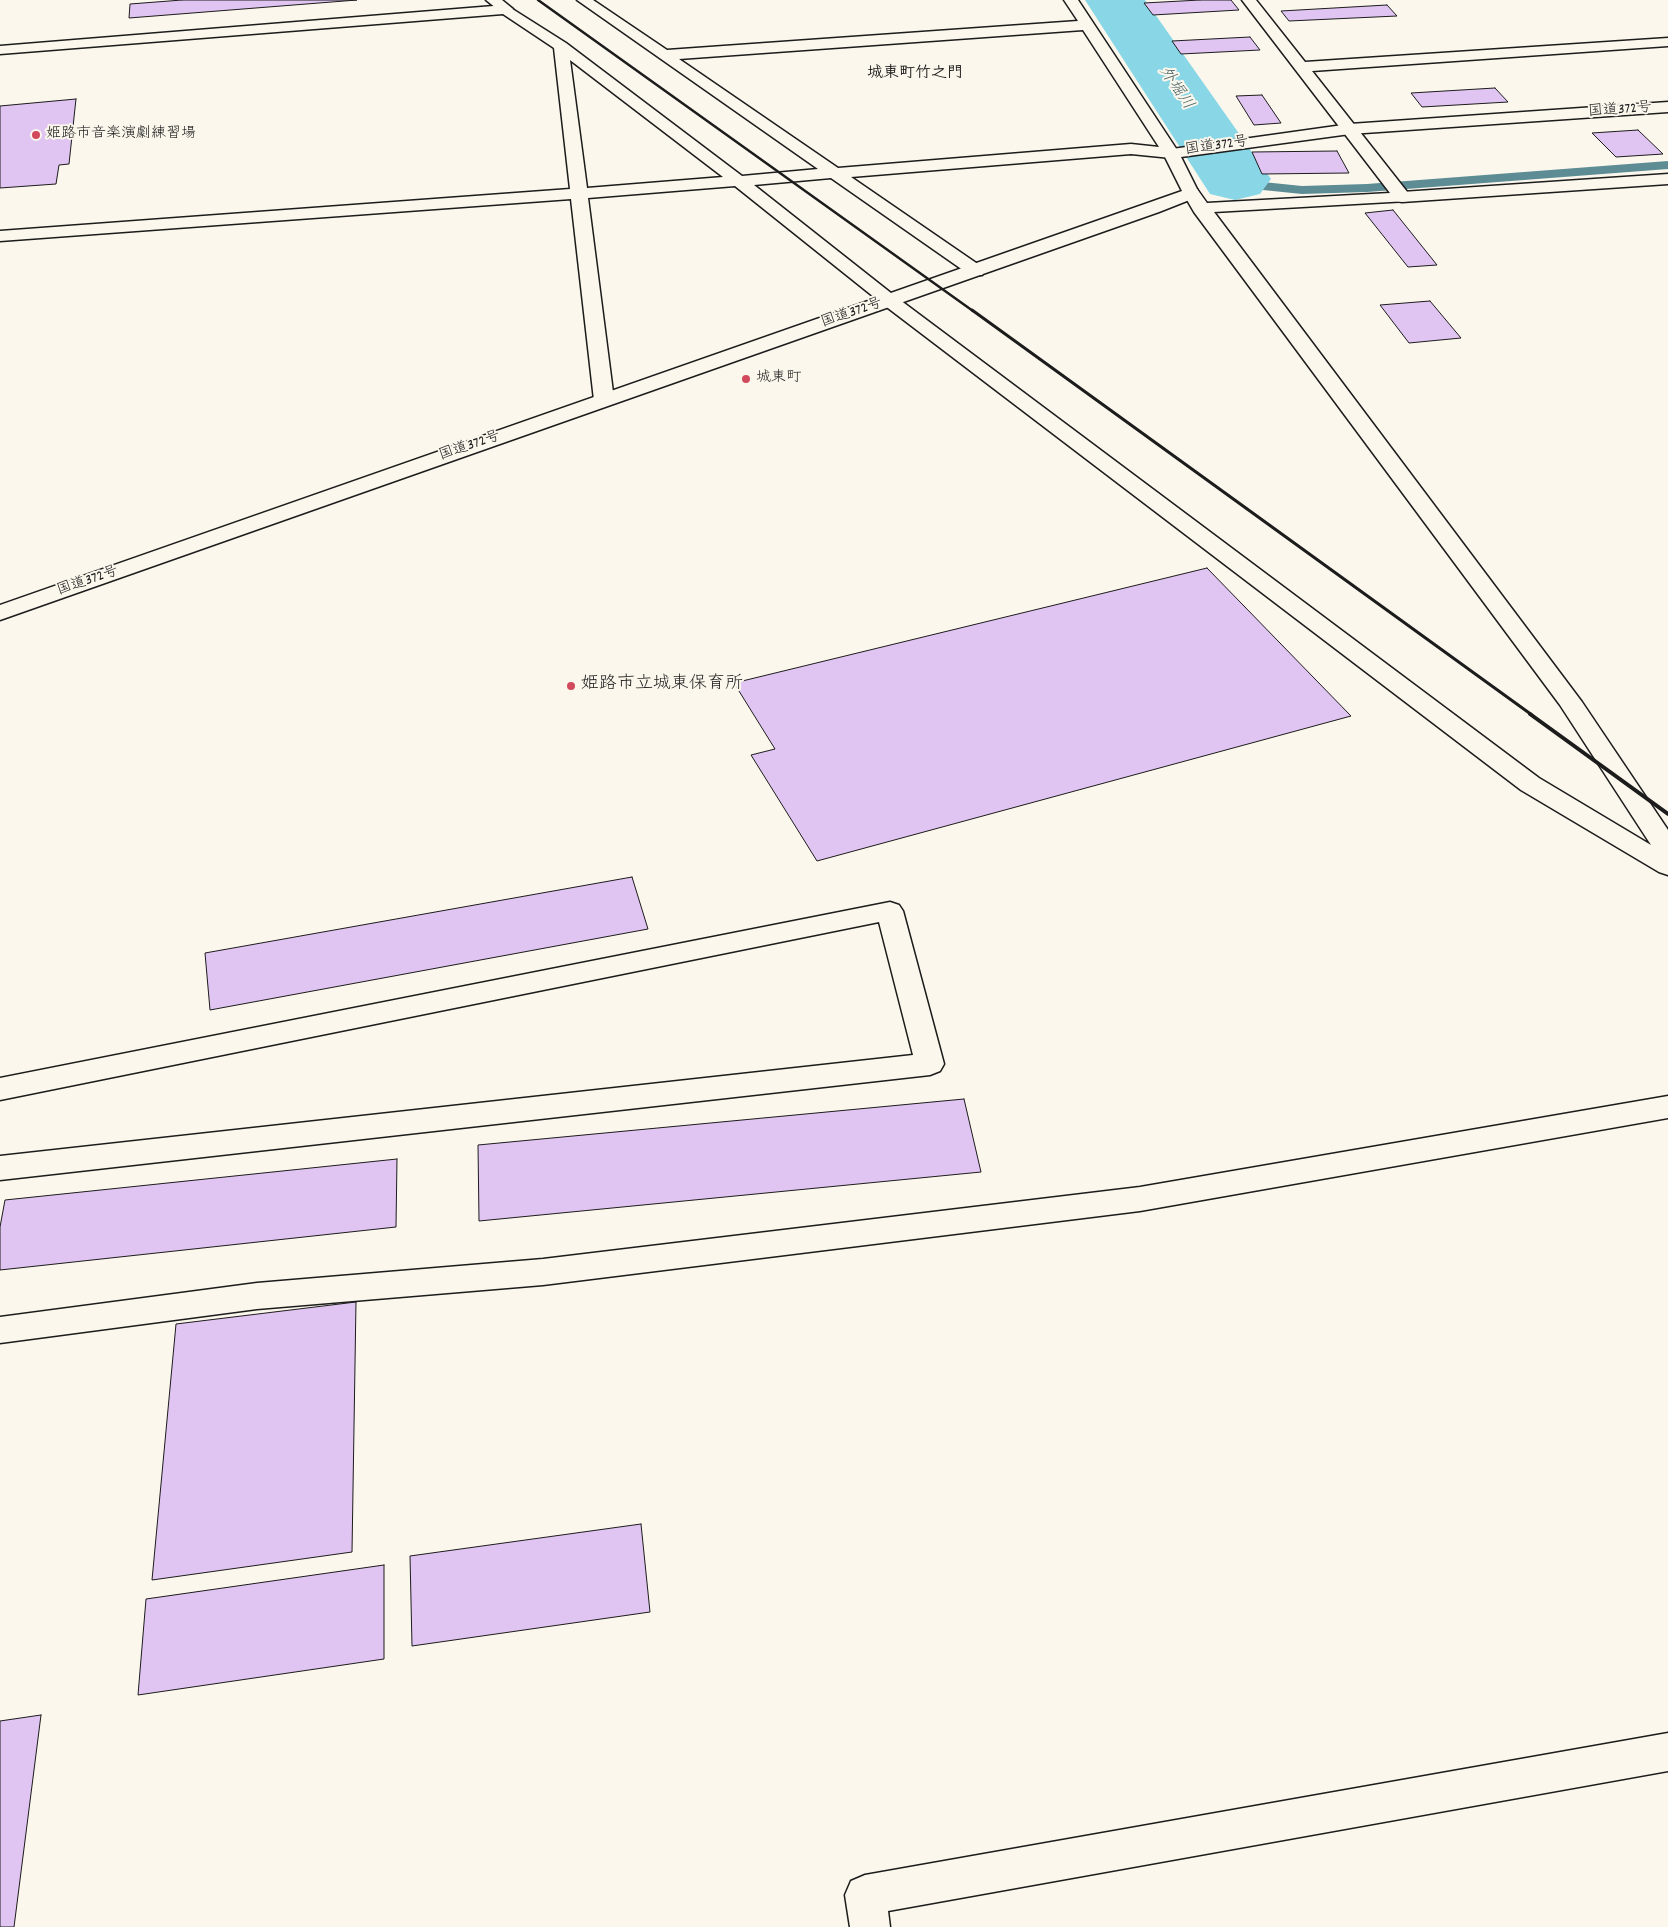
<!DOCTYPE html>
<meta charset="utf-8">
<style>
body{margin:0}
canvas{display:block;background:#fbf7ec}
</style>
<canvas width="1668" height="1927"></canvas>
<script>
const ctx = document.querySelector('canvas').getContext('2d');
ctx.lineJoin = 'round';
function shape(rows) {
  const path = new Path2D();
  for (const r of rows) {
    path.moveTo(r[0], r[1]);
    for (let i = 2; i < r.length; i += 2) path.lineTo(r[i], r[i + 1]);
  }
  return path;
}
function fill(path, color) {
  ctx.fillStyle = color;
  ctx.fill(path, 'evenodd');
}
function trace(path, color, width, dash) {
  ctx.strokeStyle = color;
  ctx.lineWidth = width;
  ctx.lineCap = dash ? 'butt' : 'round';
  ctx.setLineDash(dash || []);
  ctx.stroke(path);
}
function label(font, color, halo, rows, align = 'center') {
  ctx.font = font + ' Dekko,"Klee One",sans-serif';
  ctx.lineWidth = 4;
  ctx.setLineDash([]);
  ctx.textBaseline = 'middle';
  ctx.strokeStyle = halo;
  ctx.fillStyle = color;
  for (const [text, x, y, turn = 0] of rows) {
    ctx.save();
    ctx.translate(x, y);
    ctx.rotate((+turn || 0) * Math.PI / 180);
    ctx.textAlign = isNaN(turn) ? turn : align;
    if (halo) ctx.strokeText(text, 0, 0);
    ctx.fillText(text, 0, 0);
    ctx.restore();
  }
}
fill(shape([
 [1668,161,1668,169,1367,192,1302,194,1263,190,1231,182,1229,179,1235,175,1263,182,1302,186,1367,184,1668,161]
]), '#5d8c95');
fill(shape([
 [1085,0,1145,0,1271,179,1260,194,1235,200,1210,194,1085,0]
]), '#88d6e6');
const building = shape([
 [182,0,357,0,129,18,130,4,182,0],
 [1200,0,1231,0,1239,10,1153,15,1144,3,1200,0],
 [1387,5,1397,16,1289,21,1281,11,1387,5],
 [1250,37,1260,50,1181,54,1172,41,1250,37],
 [1495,88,1508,102,1422,107,1411,93,1495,88],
 [1262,95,1281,123,1254,125,1236,96,1262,95],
 [76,99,69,164,59,165,56,184,0,188,0,106,76,99],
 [1638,130,1663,154,1616,157,1592,133,1638,130],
 [1337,151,1349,173,1262,174,1252,152,1337,151],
 [1393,210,1437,265,1408,267,1365,213,1393,210],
 [1430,301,1461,338,1409,343,1380,305,1430,301],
 [1207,568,1351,716,817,861,751,755,775,749,734,683,1207,568],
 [632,877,648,929,210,1010,205,953,632,877],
 [964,1099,981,1172,479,1221,478,1145,964,1099],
 [397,1159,396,1227,0,1270,0,1227,5,1200,397,1159],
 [356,1302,352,1552,152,1580,176,1324,356,1302],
 [641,1524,650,1612,412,1646,410,1556,641,1524],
 [384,1565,384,1659,138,1695,146,1599,384,1565],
 [41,1715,14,1927,0,1927,0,1721,41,1715]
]);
fill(building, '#e0c4f2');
trace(building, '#1c1c1c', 1);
const service = shape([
 [890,902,899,905,903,911,944,1064,940,1071,930,1075,0,1180,0,1156,913,1055,879,922,0,1100,0,1078,890,902],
 [1668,1096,1668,1118,1140,1211,543,1285,257,1309,0,1343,0,1317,257,1283,543,1259,1140,1187,1668,1096]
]);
const pedestrian = shape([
 [1668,174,1668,184,1402,202,1396,201,1394,197,1396,193,1402,192,1668,174]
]);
const minor = shape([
 [577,0,593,0,667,50,1078,21,1064,0,1078,0,1179,153,1177,156,1171,158,1131,154,851,177,982,267,985,271,982,275,970,275,831,178,754,185,896,297,1539,778,1651,845,1560,705,1194,212,1183,193,1185,189,1191,188,1197,189,1207,203,1390,193,1242,0,1256,0,1305,62,1668,38,1668,46,1312,71,1408,193,1410,197,1408,201,1214,212,1582,702,1668,830,1668,875,1659,872,1521,790,884,305,735,186,588,198,614,400,611,404,604,406,597,404,594,400,571,199,0,241,0,231,570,189,554,48,503,14,0,54,0,46,506,5,566,43,742,176,818,169,577,0],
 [1083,30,1159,147,1131,144,838,168,679,59,1083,30],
 [570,60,723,177,587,188,570,60]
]);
const tertiary = shape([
 [486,0,502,0,513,9,511,12,501,12,486,0],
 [1668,1733,1668,1771,888,1911,890,1927,850,1927,845,1895,851,1881,865,1875,1668,1733]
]);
const trunk = shape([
 [1668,102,1668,112,1350,134,1181,157,1199,193,1197,197,1159,212,0,620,0,605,1182,191,1163,153,1165,150,1350,124,1668,102]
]);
trace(service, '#1c1c1c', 3);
trace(pedestrian, '#1c1c1c', 3);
trace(minor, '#1c1c1c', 3);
trace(tertiary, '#1c1c1c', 3);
trace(trunk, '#1c1c1c', 3);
fill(service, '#fbf7ec');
fill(pedestrian, '#fbf7ec');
fill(minor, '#fbf7ec');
fill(tertiary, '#fbf7ec');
fill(trunk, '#fbf7ec');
trace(shape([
 [538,0,973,311]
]), '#1c1c1c', 2.5);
trace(shape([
 [972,310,1532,715]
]), '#1c1c1c', 3);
trace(shape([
 [1530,714,1668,814]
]), '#1c1c1c', 4);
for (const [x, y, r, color] of [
 [36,135,5,"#d1495b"],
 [746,379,5,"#d1495b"],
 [571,686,5,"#d1495b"]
]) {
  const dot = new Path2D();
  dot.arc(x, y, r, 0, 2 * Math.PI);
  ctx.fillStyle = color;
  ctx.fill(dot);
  trace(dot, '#fbf7ec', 2);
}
label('15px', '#1c1c1c', '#fbf7ec', [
 ["国道372号",1620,111,-4],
 ["国道372号",1217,147,-8],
 ["国道372号",852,314,-19],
 ["国道372号",470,447,-19],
 ["国道372号",88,582,-19]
]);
label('15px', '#1c1c1c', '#fbf7ec', [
 ["姫路市音楽演劇練習場",46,135],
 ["城東町",756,379]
], 'left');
label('bold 16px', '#1c1c1c', '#fbf7ec', [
 ["城東町竹之門",915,75]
]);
label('italic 16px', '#425d63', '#fbf7ec', [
 ["外堀川",1175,89,56]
]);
label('18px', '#1c1c1c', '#fbf7ec', [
 ["姫路市立城東保育所",581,686]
], 'left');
</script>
